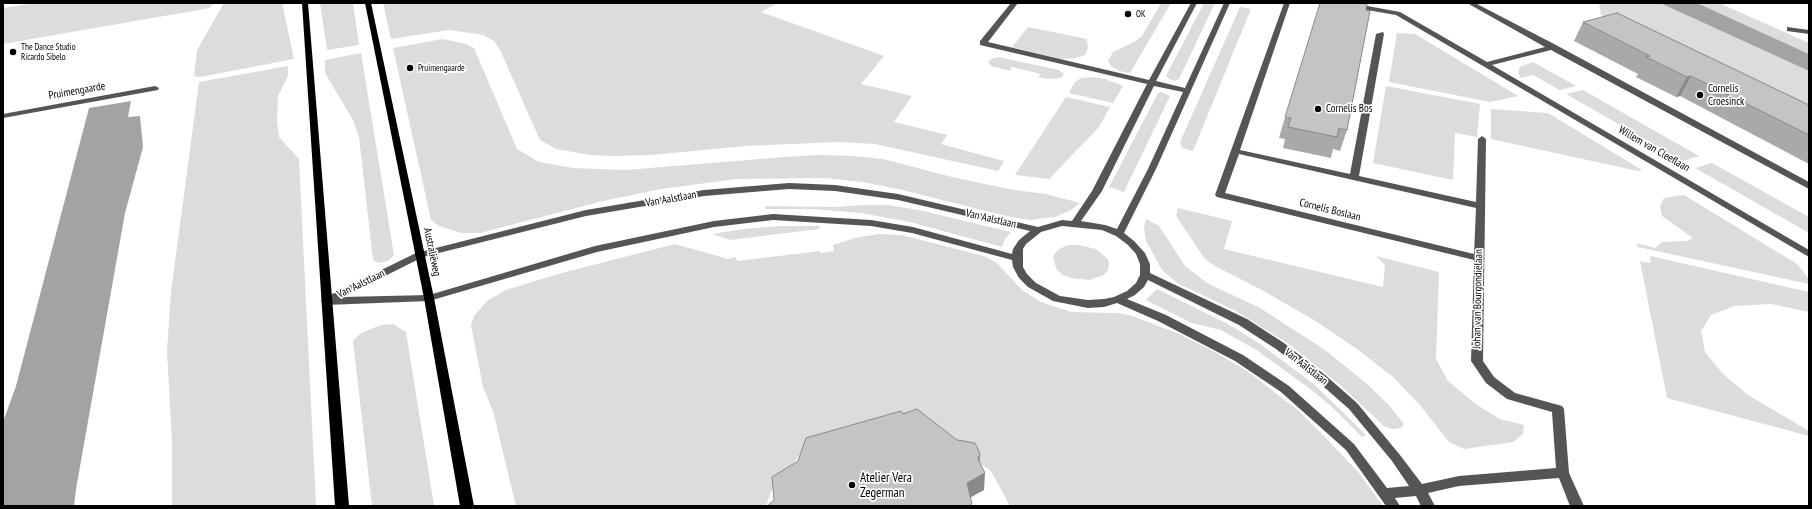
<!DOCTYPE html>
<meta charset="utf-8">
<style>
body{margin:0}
#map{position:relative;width:1812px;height:509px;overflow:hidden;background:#fff;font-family:"PT Sans Narrow",sans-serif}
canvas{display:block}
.frame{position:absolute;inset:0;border:4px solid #000;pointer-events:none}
</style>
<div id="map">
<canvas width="1812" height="509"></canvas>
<div class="frame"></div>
</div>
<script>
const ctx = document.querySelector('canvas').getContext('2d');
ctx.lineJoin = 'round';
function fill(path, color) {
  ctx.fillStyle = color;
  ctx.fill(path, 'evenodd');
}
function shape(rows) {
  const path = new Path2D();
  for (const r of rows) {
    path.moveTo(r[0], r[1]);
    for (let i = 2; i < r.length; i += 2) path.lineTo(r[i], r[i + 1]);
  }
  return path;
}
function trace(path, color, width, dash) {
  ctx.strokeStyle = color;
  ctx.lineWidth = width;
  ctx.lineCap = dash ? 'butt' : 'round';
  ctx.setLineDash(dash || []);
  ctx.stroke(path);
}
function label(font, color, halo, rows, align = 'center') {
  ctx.font = font + ' "PT Sans Narrow",sans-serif';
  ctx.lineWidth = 3.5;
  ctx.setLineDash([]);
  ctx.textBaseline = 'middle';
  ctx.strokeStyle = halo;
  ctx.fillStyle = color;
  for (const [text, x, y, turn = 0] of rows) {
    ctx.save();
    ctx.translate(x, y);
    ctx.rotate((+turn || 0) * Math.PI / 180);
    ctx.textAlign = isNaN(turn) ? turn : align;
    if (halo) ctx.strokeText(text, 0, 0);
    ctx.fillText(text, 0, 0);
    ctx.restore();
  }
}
fill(shape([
 [35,3,213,3,210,8,3,44,3,8],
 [224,3,282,3,294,59,200,77,194,76,197,50],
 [320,3,353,3,359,45,327,50],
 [383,3,777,3,761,12,884,56,861,84,912,96,894,122,947,135,941,144,1004,161,998,171,875,144,838,142,746,146,651,155,611,156,590,155,556,149,540,140,501,52,494,41,483,35,449,30,391,39],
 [1161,3,1171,3,1130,73,1119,71,1111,66,1108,61,1113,52,1136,41,1142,36],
 [1204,3,1215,3,1179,79,1175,81,1169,79,1166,76],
 [1599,3,1660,3,1809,71,1809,117,1601,15],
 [1697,3,1719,3,1809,43,1809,54],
 [1240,7,1251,9,1193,151,1182,148,1180,142],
 [1028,27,1087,39,1088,48,1085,55,1076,58,1061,59,1012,47],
 [1397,33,1415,34,1518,96,1490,102,1389,82],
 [443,39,466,44,474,48,517,149,539,162,573,168,625,170,784,157,819,155,852,156,883,159,952,177,1014,190,1046,194,1080,203,1071,210,1055,217,1030,220,1006,216,898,189,862,182,825,178,737,179,661,189,603,201,480,233,462,233,439,226,431,220,393,48],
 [361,53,394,255,388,261,378,263,373,260,359,137,353,120,325,73,325,60],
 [998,57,1059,70,1064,74,1061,78,1047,79,1038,77,1041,74,1012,67,1010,71,991,66,988,62,991,59],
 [1533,62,1576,86,1560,90,1533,75,1521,78,1518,73,1520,67],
 [288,66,288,76,278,96,277,120,279,137,299,159,316,506,172,506,172,441,167,351,171,292,199,82],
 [1093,77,1105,79,1123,86,1113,103,1069,93,1075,82,1081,78],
 [1386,86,1480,104,1477,137,1455,133,1453,180,1373,163],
 [1583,90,1699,156,1683,161,1566,94],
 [1162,92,1170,96,1124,192,1109,187,1158,93],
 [1066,97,1110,107,1099,127,1049,179,1015,175],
 [1491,109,1548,113,1642,170,1638,171,1491,139],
 [1712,163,1809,217,1809,233,1695,168],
 [1684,195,1797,264,1809,279,1809,284,1638,247,1636,243,1655,248,1662,242,1687,241,1693,238,1662,216,1660,207,1664,198],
 [862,205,888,205,919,210,1011,232,1005,239,1002,247,910,222,861,213,812,209,765,209,765,206,835,207],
 [1178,208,1232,221,1224,249,1383,287,1385,265,1376,256,1439,272,1436,359,1448,381,1477,405,1500,419,1524,425,1523,434,1513,442,1464,449,1449,442,1419,404,1393,377,1357,349,1314,320,1260,289,1215,266,1205,259,1176,216],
 [1146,219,1159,226,1185,266,1207,283,1260,308,1325,350,1366,383,1388,404,1404,424,1401,428,1393,429,1385,427,1339,384,1289,344,1236,311,1177,283,1162,270,1146,241,1144,228],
 [781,226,820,226,819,229,730,240,712,234,743,229],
 [878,234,902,235,984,256,997,263,1022,290,1041,302,1071,312,1117,313,1132,316,1177,333,1215,352,1247,371,1299,411,1329,441,1359,473,1383,506,1010,506,991,471,918,421,802,452,771,492,766,506,516,506,493,411,483,387,471,325,474,316,487,301,506,290,558,274,675,244,728,259,736,257,737,261,820,251,820,253,834,251,833,245,855,238],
 [1069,245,1078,245,1096,249,1108,259,1109,264,1108,270,1104,275,1089,280,1071,278,1063,275,1057,270,1053,258,1055,253,1061,248],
 [1650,256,1809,292,1809,312,1771,304,1734,306,1711,315,1701,331,1705,352,1723,374,1748,395,1809,431,1809,436,1667,398,1640,261,1651,263],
 [1157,289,1228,324,1259,343,1315,385,1366,435,1362,437,1332,407,1309,388,1255,349,1221,330,1192,323,1146,300],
 [393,324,406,332,434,506,372,506,353,341,361,333,381,325]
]), '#dcdcdc');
fill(shape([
 [1660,3,1697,3,1809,54,1809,71],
 [131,101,128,117,140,116,143,147,125,213,76,489,74,506,3,506,3,422,16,386,89,108]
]), '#a3a3a3');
fill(shape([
 [1011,3,1018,3,988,42,1149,80,1191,3,1197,3,1156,81,1185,88,1224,3,1230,3,1156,169,1124,233,1134,241,1145,253,1150,264,1150,273,1247,319,1284,343,1324,374,1357,403,1400,455,1422,484,1459,476,1556,468,1552,412,1507,399,1486,383,1471,361,1474,260,1217,197,1215,195,1284,3,1290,3,1240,150,1350,174,1376,34,1383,32,1384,34,1359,176,1476,202,1478,139,1482,136,1486,139,1483,361,1494,377,1515,393,1562,406,1564,409,1569,473,1584,506,1570,506,1559,478,1459,486,1428,493,1435,506,1421,506,1416,496,1395,498,1400,506,1386,506,1346,450,1281,392,1235,361,1158,321,1117,303,1104,307,1088,308,1053,301,1028,287,1019,278,1013,267,1012,260,912,233,871,226,773,220,714,227,597,252,429,301,326,305,321,301,322,299,416,253,586,210,704,190,789,183,835,185,898,194,1038,227,1062,220,1072,221,1092,191,1147,84,980,45,980,41,1011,3],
 [1154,86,1183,92,1148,169,1117,229,1105,225,1081,221,1102,191,1154,86],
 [1239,154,1476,208,1474,254,1225,193,1239,154],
 [789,189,835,191,898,200,1030,231,1019,240,1013,249,1012,254,913,227,871,220,773,214,714,221,595,246,429,295,343,297,423,257,586,216,704,196,789,189],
 [1062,226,1102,230,1116,236,1128,245,1136,254,1140,264,1140,275,1136,283,1127,291,1114,297,1104,299,1088,300,1060,296,1036,283,1027,274,1023,267,1023,249,1026,244,1041,232,1062,226],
 [1148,280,1239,325,1276,349,1316,380,1349,409,1392,461,1409,486,1387,488,1354,444,1289,386,1243,355,1166,315,1127,299,1135,295,1144,287,1148,280],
 [1335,3,1351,3,1400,12,1487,62,1545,47,1467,3,1475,3,1556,45,1809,182,1809,189,1551,50,1492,65,1809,250,1809,257,1396,15,1338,5,1335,3],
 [1787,27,1809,30,1809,34,1787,31,1787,27],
 [155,86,159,88,158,90,3,118,3,114,155,86]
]), '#555');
fill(shape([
 [302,3,308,3,349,506,335,506,302,3],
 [365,3,371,3,434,298,474,506,460,506,424,298,365,3]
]), '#000');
fill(shape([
 [1583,22,1809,105,1809,164,1680,96,1676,97,1636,77,1638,74,1574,41],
 [1285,117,1347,130,1340,151,1333,149,1331,158,1283,148,1285,139,1279,138]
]), '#a9a9a9');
fill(shape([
 [1691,76,1680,96,1676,97,1687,77],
 [980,454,979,471,978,459],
 [985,473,984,490,966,500,967,483]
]), '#898989');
const building = shape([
 [1320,3,1359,3,1367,4,1366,10,1370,11,1347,130,1339,128,1337,137,1288,127,1291,118,1285,117,1320,3],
 [1617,13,1809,105,1809,135,1691,76,1687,77,1646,57,1650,56,1583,22,1617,13],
 [917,409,957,440,975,443,980,454,978,459,985,473,967,483,972,504,969,506,912,506,910,505,909,506,767,506,774,500,772,477,798,461,806,438,901,411,903,414,917,409]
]);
fill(building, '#c4c4c4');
trace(building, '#898989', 1);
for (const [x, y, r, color] of [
 [1128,14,4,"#000"],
 [13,52,4,"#000"],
 [410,68,4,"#000"],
 [1700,95,4,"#000"],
 [1318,109,4,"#000"],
 [852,485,4,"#000"]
]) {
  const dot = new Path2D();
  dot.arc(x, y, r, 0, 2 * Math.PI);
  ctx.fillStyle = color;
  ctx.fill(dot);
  trace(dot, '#fff', 1.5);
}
label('9px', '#000', '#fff', [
 ["OK",1136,14],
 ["The Dance Studio",21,47],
 ["Ricardo Sibelo",21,57],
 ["Pruimengaarde",418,68]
], 'left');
label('11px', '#000', '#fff', [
 ["Cornelis",1708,89],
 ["Croesinck",1708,102],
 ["Cornelis Bos",1326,109]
], 'left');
label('11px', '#000', '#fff', [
 ["Pruimengaarde",77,91,-10],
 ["Willem van Cleeflaan",1654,149,30],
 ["Van Aalstlaan",671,199,-10],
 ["Cornelis Boslaan",1330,210,14],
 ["Van Aalstlaan",991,219,13],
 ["Australiëweg",432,252,78],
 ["Van Aalstlaan",361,284,-26],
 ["Johan van Bourgondiëlaan",1478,299,-89],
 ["Van Aalstlaan",1306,367,38]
]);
label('13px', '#000', '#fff', [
 ["Atelier Vera",860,478],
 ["Zegerman",860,493]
], 'left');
</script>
